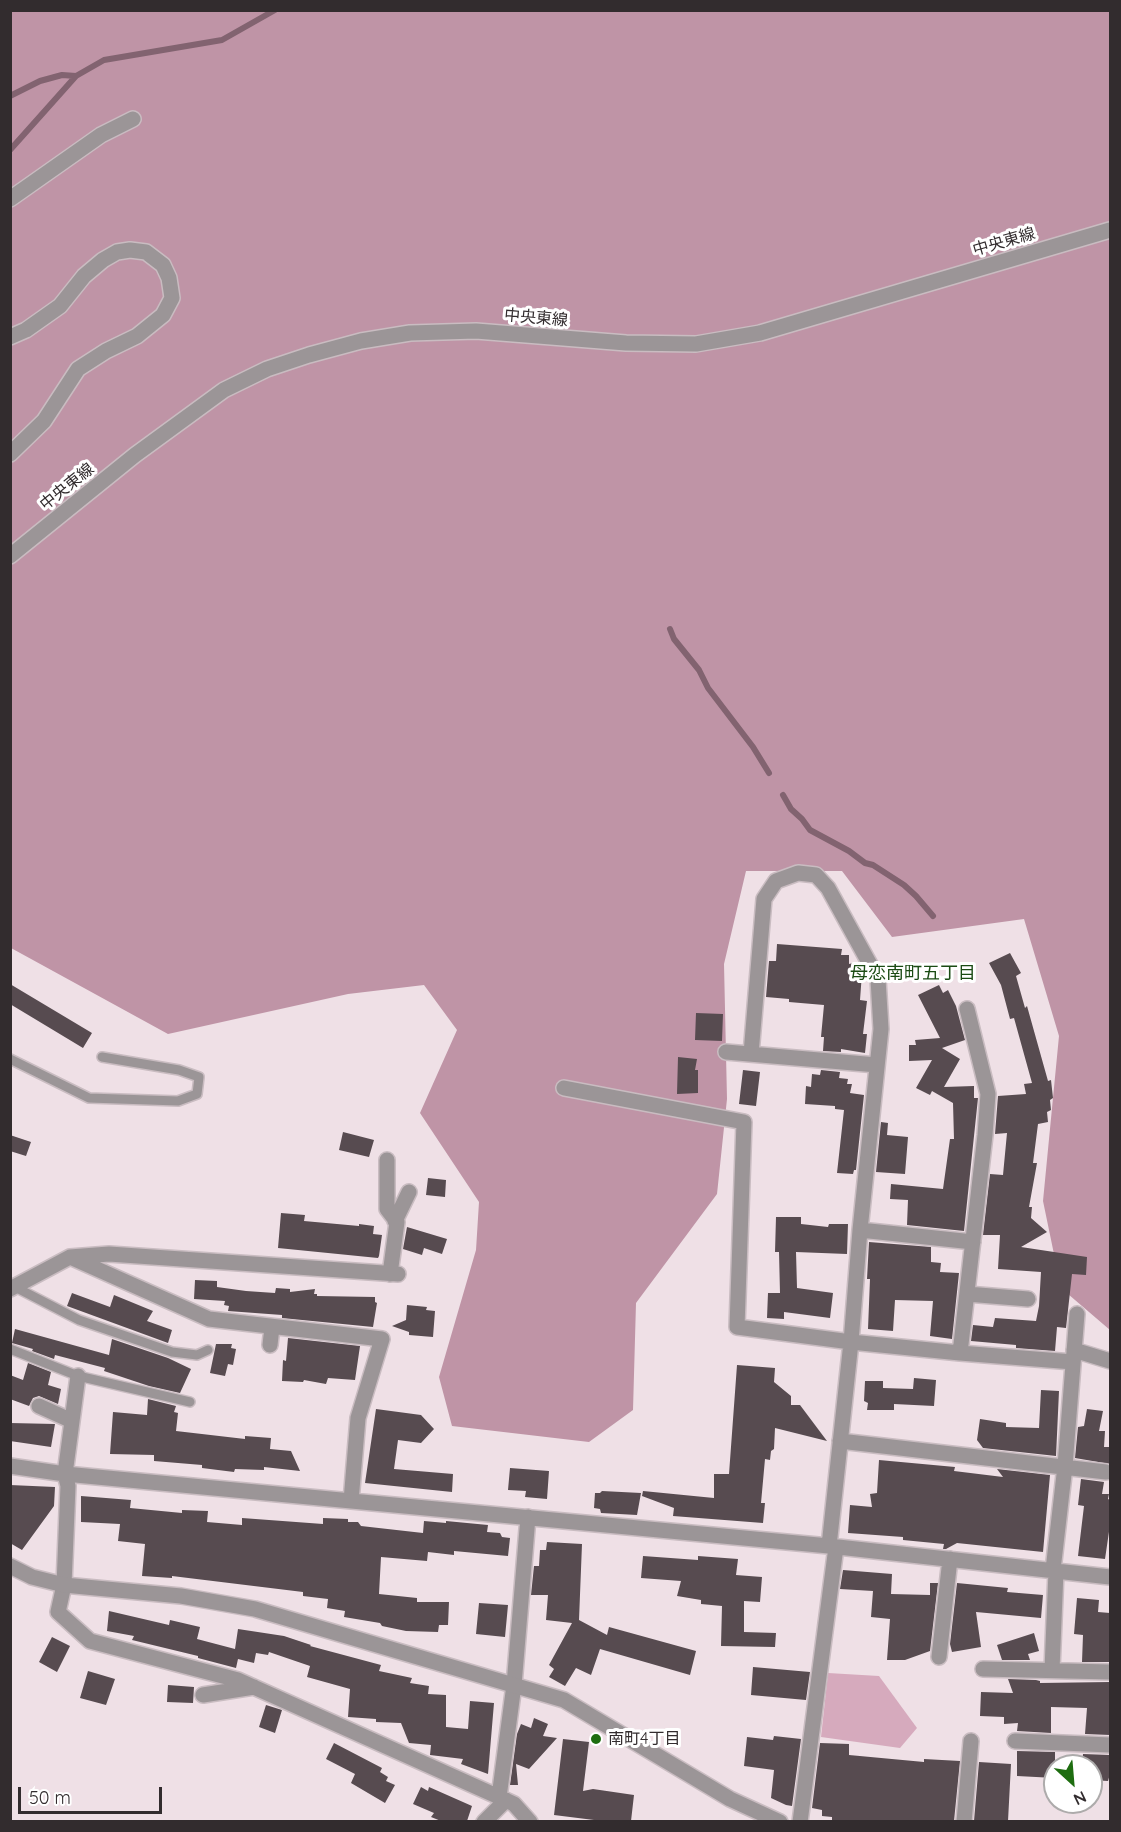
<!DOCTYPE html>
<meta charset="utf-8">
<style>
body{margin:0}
#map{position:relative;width:1121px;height:1832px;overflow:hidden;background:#efe0e6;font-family:Quicksand,sans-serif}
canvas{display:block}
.frame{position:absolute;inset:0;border:12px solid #322c2e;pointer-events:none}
.north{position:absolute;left:1043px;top:1754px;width:60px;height:60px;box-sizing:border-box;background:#fff;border:2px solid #adabab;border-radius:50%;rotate:154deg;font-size:16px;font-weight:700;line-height:24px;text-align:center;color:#322c2e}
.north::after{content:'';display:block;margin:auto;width:21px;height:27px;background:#1e6d10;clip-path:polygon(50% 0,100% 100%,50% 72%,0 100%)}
.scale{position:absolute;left:18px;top:1787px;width:144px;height:27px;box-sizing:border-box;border:3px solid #322c2e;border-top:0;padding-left:8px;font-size:18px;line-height:21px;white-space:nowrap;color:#322c2e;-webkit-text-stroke:4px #fff;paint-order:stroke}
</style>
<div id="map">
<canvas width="1121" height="1832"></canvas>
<div class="frame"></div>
<div class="north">N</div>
<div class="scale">50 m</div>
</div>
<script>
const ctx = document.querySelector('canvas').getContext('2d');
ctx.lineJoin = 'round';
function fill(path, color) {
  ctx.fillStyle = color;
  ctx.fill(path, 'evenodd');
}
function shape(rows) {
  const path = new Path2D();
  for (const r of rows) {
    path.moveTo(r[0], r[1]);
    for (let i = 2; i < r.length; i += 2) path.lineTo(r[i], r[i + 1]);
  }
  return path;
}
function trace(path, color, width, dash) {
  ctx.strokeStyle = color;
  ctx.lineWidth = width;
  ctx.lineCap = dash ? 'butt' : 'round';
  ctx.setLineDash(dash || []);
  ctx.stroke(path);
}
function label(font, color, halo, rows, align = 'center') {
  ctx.font = font + ' Quicksand,"Noto Sans JP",sans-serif';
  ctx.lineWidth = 6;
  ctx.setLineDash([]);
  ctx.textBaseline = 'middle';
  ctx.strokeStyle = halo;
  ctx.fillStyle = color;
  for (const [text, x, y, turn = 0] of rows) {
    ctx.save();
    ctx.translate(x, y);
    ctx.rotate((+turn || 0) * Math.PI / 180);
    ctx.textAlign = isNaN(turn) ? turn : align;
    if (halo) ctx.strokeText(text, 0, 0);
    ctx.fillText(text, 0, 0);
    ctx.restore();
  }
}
fill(shape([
 [828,1673,879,1676,917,1728,900,1748,821,1737]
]), '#d6aabd');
fill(shape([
 [10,11,1110,11,1110,1330,1061,1288,1043,1201,1059,1036,1024,919,892,937,842,871,746,871,724,964,727,1099,717,1194,636,1303,633,1410,589,1442,452,1426,439,1377,476,1250,479,1202,420,1113,457,1030,424,985,348,994,168,1034,11,948]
]), '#bf94a6');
trace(shape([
 [10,96,40,81,62,75,76,76,104,60,222,40,275,10],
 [10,150,76,76],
 [670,629,674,639,699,670,708,688,753,747,769,773],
 [783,795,791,809,802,819,810,830,849,851,865,863,873,865,904,885,916,896,933,916]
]), '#826370', 6);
fill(shape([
 [777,944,842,949,841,955,849,955,849,964,853,963,852,973,862,973,860,1000,867,1001,863,1034,867,1034,865,1053,841,1049,841,1052,823,1051,824,1037,821,1037,824,1005,789,1002,789,999,766,997,769,961,776,961],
 [1010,953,1021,973,1016,976,1025,1008,1027,1006,1048,1081,1051,1080,1053,1098,1050,1100,1051,1110,1047,1112,1048,1122,1038,1124,1033,1163,1037,1163,1029,1207,1032,1207,1031,1218,1047,1232,1021,1247,1087,1257,1086,1275,1072,1274,1066,1328,1057,1327,1055,1351,1016,1348,1016,1345,971,1341,973,1325,993,1327,995,1318,1036,1321,1039,1306,1041,1272,998,1269,1000,1235,983,1235,990,1174,1003,1175,1007,1133,995,1134,998,1096,1026,1094,1024,1084,1032,1083,1014,1018,1010,1019,1001,985,989,963],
 [10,984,92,1033,83,1048,10,1004],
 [939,985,943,993,948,990,956,1006,965,1040,942,1048,960,1059,944,1087,974,1086,974,1098,978,1098,964,1231,907,1225,908,1200,890,1199,891,1184,943,1189,950,1139,954,1139,953,1103,932,1091,930,1095,916,1088,932,1060,909,1061,909,1045,916,1045,915,1040,940,1038,918,995],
 [696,1013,723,1014,722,1041,695,1040],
 [678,1057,697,1059,695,1070,698,1070,698,1093,677,1094],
 [743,1070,760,1072,756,1106,739,1104],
 [821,1070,840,1072,839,1078,848,1079,847,1084,852,1084,850,1093,864,1095,856,1170,854,1170,853,1174,837,1173,844,1110,835,1109,835,1106,805,1104,806,1086,811,1087,812,1074,820,1075],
 [881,1122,888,1123,887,1135,908,1137,905,1174,876,1172],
 [343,1132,374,1140,369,1157,339,1150],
 [10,1135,31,1142,26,1156,10,1151],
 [428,1178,446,1180,445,1197,426,1195],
 [281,1213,305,1215,304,1221,359,1226,359,1224,374,1226,373,1234,382,1235,379,1256,378,1258,278,1248],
 [776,1217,801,1217,801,1224,828,1227,829,1224,848,1224,847,1254,796,1252,797,1288,833,1293,830,1318,784,1312,784,1319,767,1318,768,1293,780,1293,779,1252,775,1252],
 [407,1227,447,1239,442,1254,424,1248,422,1255,403,1249],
 [869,1242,931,1247,931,1262,941,1263,940,1272,959,1273,952,1339,930,1336,933,1301,895,1300,893,1331,868,1329,870,1279,867,1279],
 [195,1280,217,1281,217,1287,246,1291,275,1293,276,1288,290,1289,290,1292,315,1289,314,1294,317,1294,317,1296,375,1297,375,1302,377,1303,373,1327,282,1318,282,1315,228,1311,229,1306,224,1305,225,1301,194,1299],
 [72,1293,110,1307,114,1295,153,1311,147,1321,172,1330,168,1343,67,1306],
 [407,1305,427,1307,426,1310,435,1311,433,1337,409,1335,409,1332,392,1326,406,1320],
 [15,1329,109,1355,112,1339,168,1358,191,1369,180,1393,149,1386,104,1371,105,1368,55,1355,54,1359,32,1351,33,1349,12,1343],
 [288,1338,360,1346,355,1380,328,1378,326,1384,304,1380,303,1382,282,1381,283,1360,286,1361],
 [216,1344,232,1344,231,1348,236,1349,233,1365,228,1364,225,1376,210,1373],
 [28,1363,51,1372,48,1385,61,1389,58,1404,39,1396,33,1398,29,1406,10,1399,10,1375,23,1380],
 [737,1365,775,1368,774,1382,791,1396,791,1405,800,1405,827,1441,775,1428,774,1449,771,1451,770,1460,765,1459,761,1503,765,1503,763,1523,673,1516,674,1508,642,1496,643,1491,714,1498,714,1474,729,1474],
 [914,1378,936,1380,934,1406,894,1404,894,1410,867,1410,868,1403,864,1401,865,1381,883,1381,883,1388,913,1389],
 [1041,1390,1059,1391,1056,1456,983,1448,977,1440,980,1419,1006,1423,1006,1427,1039,1428],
 [148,1399,176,1406,174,1412,178,1413,176,1431,245,1439,245,1436,271,1438,270,1449,291,1451,300,1471,264,1467,264,1470,235,1469,234,1472,202,1468,202,1465,154,1461,154,1455,110,1454,113,1412,147,1415],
 [376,1409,421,1415,434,1429,421,1443,398,1440,394,1469,453,1474,452,1492,365,1483],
 [1087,1409,1103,1411,1099,1431,1105,1431,1104,1447,1110,1447,1110,1464,1075,1458,1078,1427,1084,1426],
 [10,1423,55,1424,51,1447,10,1441],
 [879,1460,955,1467,954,1471,1003,1477,997,1469,1050,1475,1043,1552,957,1543,946,1549,943,1549,944,1544,903,1540,903,1537,848,1533,850,1505,872,1507,870,1494,877,1493],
 [510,1468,549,1471,547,1499,525,1497,526,1491,508,1490],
 [1081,1479,1104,1482,1102,1494,1109,1494,1108,1499,1110,1500,1110,1525,1105,1559,1078,1556,1084,1506,1078,1505],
 [10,1485,55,1487,54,1506,22,1550,10,1543],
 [602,1491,641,1493,637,1515,601,1513,600,1509,594,1508,595,1493,600,1493],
 [81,1496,131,1500,130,1508,182,1513,182,1510,208,1511,207,1522,242,1525,242,1518,323,1524,323,1518,348,1519,348,1522,358,1522,361,1526,423,1533,424,1521,446,1523,446,1521,488,1525,487,1532,500,1533,502,1537,510,1538,508,1556,454,1551,454,1555,428,1552,427,1561,381,1557,379,1594,417,1598,417,1602,449,1602,448,1625,439,1625,438,1632,406,1631,382,1626,380,1623,344,1617,345,1611,327,1608,328,1599,303,1596,303,1592,172,1576,172,1578,142,1576,145,1544,118,1541,120,1524,81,1522],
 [547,1542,582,1544,579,1620,607,1635,609,1627,696,1651,690,1675,600,1649,591,1675,576,1668,565,1686,549,1677,554,1669,549,1665,572,1623,546,1620,548,1595,531,1595,534,1566,539,1566,540,1550,546,1550],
 [643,1556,698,1560,698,1556,738,1559,736,1575,762,1577,760,1602,744,1601,744,1632,776,1633,775,1647,721,1646,722,1606,701,1604,701,1600,677,1596,681,1581,641,1578],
 [843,1570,892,1574,891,1594,930,1595,930,1583,938,1583,930,1651,905,1660,887,1660,890,1619,871,1617,873,1591,840,1589],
 [957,1583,1008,1588,1007,1592,1043,1595,1041,1618,976,1612,981,1647,952,1652,950,1644],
 [1077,1598,1099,1600,1098,1612,1110,1613,1110,1662,1082,1662,1083,1635,1074,1634],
 [479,1603,508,1605,505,1637,476,1634],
 [109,1611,169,1625,170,1620,200,1627,197,1639,235,1649,238,1629,284,1636,311,1645,310,1646,381,1665,379,1671,412,1678,410,1683,429,1686,428,1694,446,1695,446,1727,468,1729,470,1701,494,1703,488,1774,461,1764,463,1759,430,1755,431,1745,409,1743,401,1723,376,1722,376,1719,348,1717,350,1689,307,1677,310,1666,269,1652,268,1655,256,1653,254,1663,238,1659,236,1668,198,1658,198,1656,132,1640,134,1636,107,1631],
 [1034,1633,1039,1651,1028,1654,1030,1660,1002,1660,997,1645],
 [52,1637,70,1646,57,1672,39,1662],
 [753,1667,810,1672,806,1700,751,1695],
 [88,1671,115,1679,106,1705,80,1698],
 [1008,1679,1036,1680,1040,1681,1040,1683,1110,1682,1110,1735,1085,1734,1087,1708,1051,1707,1051,1733,1017,1731,1018,1723,1004,1724,1004,1717,980,1716,981,1692,1013,1693],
 [168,1685,194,1687,193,1703,167,1702],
 [266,1705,282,1710,275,1733,259,1727],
 [534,1718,548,1724,543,1736,557,1738,529,1769,516,1764,518,1785,510,1785,517,1734,521,1724,531,1728],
 [774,1736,801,1739,792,1806,786,1805,771,1798,774,1770,744,1766,747,1737,773,1740],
 [563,1739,589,1742,583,1791,593,1789,634,1795,631,1821,602,1821,554,1815],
 [334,1743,382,1768,380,1772,388,1777,386,1781,395,1785,385,1803,351,1783,355,1774,326,1759],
 [820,1743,849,1744,849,1755,924,1762,924,1759,960,1761,954,1821,854,1821,832,1820,832,1817,822,1816,822,1810,812,1808],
 [1017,1751,1055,1752,1055,1778,1017,1776],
 [1083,1754,1110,1755,1110,1774,1108,1781,1091,1780,1091,1766,1082,1766],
 [979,1762,1011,1764,1008,1821,974,1821],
 [421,1787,428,1791,429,1787,472,1806,467,1821,441,1821,431,1817,434,1813,413,1804]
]), '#574b50');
const service = shape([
 [10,1059,89,1098,178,1101,197,1094,199,1077,179,1070,102,1057],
 [15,1287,79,1320,172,1352,197,1355,208,1350],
 [10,1349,78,1376,190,1402]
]);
const minor = shape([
 [10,199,101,135,133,119],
 [10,337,26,330,60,306,84,276,103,260,117,252,130,250,146,252,163,265,169,278,172,298,163,315,137,336,106,351,78,369,44,421,10,454],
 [726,1052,877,1065],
 [751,1054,764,899,776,881,798,873,816,875,828,888,878,979,881,1029,860,1230,851,1342,829,1546],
 [564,1088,744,1122,737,1327,851,1342,960,1353,985,1135,988,1094,967,1009],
 [387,1160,387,1209,397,1222,390,1274],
 [395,1221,409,1192],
 [860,1230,973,1242],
 [70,1257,209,1319,382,1339,358,1418,351,1501],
 [10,1289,70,1257,109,1254,398,1274],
 [967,1294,1028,1299],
 [270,1345,272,1327],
 [1074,1350,1110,1361],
 [960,1353,1073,1362],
 [78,1376,65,1474,68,1486,64,1585,58,1612,90,1641,238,1680,499,1797,514,1804,530,1822],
 [39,1406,72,1421],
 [840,1441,1106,1472],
 [10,1466,65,1474,829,1546,1110,1577],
 [1053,1570,1065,1466,1077,1314],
 [939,1657,950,1559],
 [983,1669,1110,1672],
 [1052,1670,1056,1571],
 [203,1695,254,1687],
 [1015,1741,1110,1745],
 [499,1797,514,1685,528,1517],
 [484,1822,506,1800],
 [800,1822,836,1547],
 [964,1822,971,1741]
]);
const tertiary = shape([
 [10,556,135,455,224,390,267,369,309,355,361,341,410,333,476,331,626,343,696,344,760,333,1110,230],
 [10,1566,32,1577,64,1585,181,1596,255,1609,564,1700,730,1799,780,1822]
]);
trace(service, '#c9bcc1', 12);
trace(minor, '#c9bcc1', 18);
trace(tertiary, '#c9bcc1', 18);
trace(service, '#9b9597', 9);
trace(minor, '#9b9597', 15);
trace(tertiary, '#9b9597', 15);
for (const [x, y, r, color] of [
 [596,1739,6,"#1e6d10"]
]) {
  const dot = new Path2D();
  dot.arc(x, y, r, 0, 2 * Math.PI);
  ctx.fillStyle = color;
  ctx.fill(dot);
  trace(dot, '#fff', 2);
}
label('16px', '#322c2e', '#fff', [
 ["中央東線",1004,242,-16],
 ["中央東線",536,318,5],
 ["中央東線",67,487,-39]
]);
label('16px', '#322c2e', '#fff', [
 ["南町4丁目",608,1739]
], 'left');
label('18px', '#1b4b14', '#fff', [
 ["母恋南町五丁目",913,974]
]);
</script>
